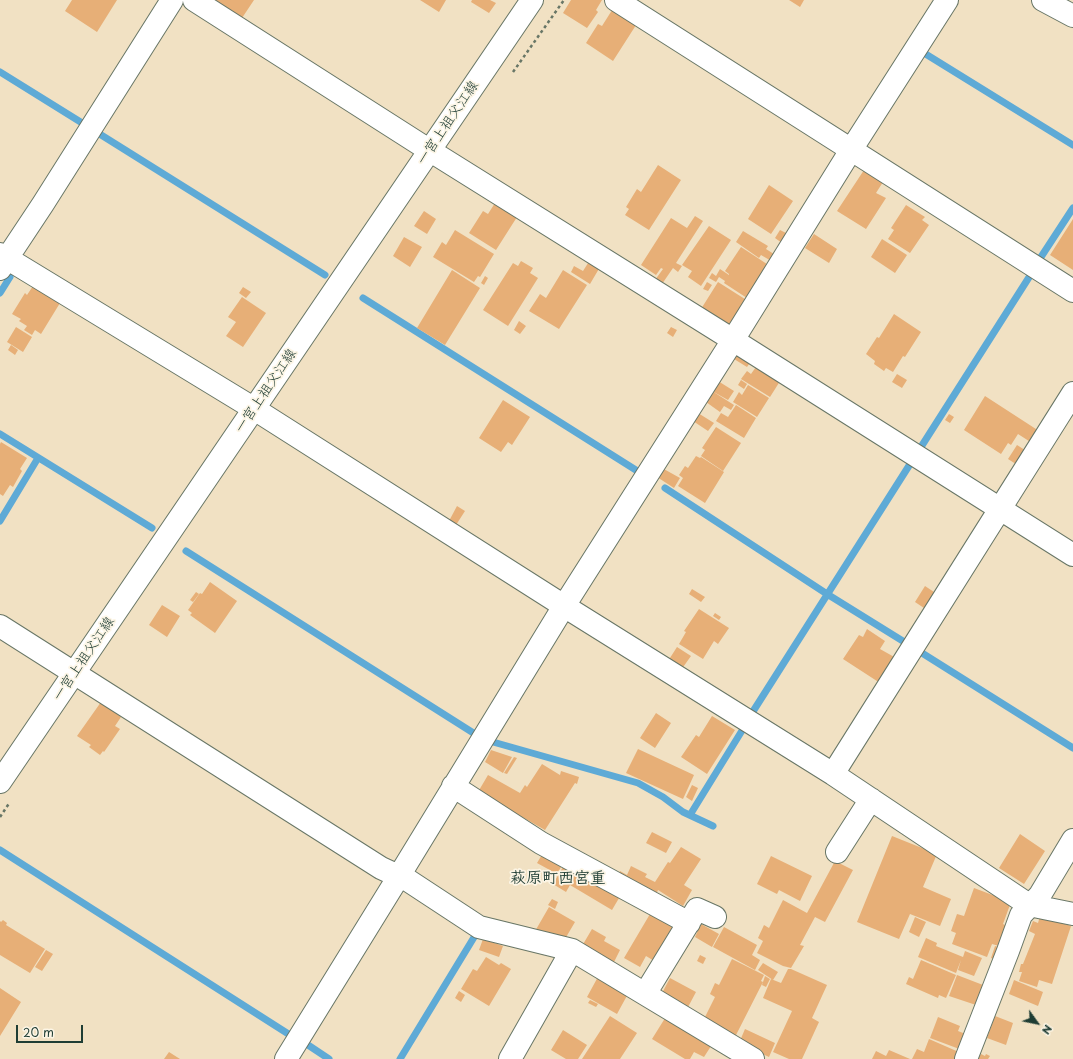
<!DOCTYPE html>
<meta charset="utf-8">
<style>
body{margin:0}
#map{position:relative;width:1073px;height:1059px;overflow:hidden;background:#f1e1c3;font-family:"Playpen Sans",sans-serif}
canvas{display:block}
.north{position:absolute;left:1017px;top:1003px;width:40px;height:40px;-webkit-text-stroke:3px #fcf5e5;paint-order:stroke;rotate:123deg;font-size:11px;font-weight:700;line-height:16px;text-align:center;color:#1f3d34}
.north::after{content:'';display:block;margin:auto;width:14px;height:18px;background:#1f3d34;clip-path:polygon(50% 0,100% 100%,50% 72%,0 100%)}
.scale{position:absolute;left:16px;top:1025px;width:67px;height:18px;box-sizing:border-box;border:2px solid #1f3d34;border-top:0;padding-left:5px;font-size:12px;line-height:14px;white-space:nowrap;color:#1f3d34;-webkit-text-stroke:3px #fcf5e5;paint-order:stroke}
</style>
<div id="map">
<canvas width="1073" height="1059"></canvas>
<div class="north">N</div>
<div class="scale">20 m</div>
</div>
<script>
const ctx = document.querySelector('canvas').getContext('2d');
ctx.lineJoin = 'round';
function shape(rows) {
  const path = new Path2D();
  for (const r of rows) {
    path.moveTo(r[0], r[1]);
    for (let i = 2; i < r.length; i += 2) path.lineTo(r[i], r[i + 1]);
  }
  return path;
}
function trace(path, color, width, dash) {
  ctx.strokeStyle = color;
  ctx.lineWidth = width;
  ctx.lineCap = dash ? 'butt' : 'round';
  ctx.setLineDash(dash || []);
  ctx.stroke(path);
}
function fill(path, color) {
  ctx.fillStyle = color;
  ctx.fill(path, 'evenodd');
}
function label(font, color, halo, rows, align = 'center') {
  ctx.font = font + ' "Playpen Sans","Klee One",sans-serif';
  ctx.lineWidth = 3.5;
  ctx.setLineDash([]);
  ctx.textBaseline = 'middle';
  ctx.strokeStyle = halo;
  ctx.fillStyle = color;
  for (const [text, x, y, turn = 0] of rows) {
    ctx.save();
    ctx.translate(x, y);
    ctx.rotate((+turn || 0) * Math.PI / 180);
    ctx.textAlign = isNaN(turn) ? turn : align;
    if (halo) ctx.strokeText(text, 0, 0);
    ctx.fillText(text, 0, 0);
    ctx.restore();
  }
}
trace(shape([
 [924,53,1073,145],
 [0,72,87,126],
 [98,133,325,275],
 [1041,257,1073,208],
 [0,293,10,277],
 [363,298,639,472],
 [0,434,152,528],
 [921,447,1033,271],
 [665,488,827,594,906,643],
 [0,521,38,458],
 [186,551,475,734],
 [922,653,1073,748],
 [752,713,912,461],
 [493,742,638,783,663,797,683,812,713,826],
 [690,815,743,729],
 [0,850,290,1035],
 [305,1043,329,1059],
 [400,1059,476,934]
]), '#5eaad6', 7);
fill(shape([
 [72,0,117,0,97,32,65,11],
 [216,0,254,0,242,18,215,1],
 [420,0,446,0,439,12],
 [472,0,490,0,496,3,489,13,471,2],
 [571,0,602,0,596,10,598,12,587,28,563,13],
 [789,0,804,0,800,7],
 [614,7,638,22,613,61,586,43,598,24,602,26],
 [658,165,681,180,649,230,625,215,629,209,626,207,637,189,641,192],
 [864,170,883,182,876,193,886,198,866,229,837,211],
 [769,185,793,201,771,234,748,219],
 [495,203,517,217,496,250,469,233,483,211,488,214],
 [906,205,925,217,922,220,929,225,910,253,888,239,894,230,891,228],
 [424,211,436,219,427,234,414,226],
 [695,216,703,221,676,263,682,266,678,272,673,268,662,284,655,280,663,269,661,268,656,275,641,265,671,218,687,228],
 [1073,219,1073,270,1050,255],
 [709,226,731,240,701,286,688,277,692,271,682,265],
 [455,230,494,254,480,277,478,276,474,282,433,257,442,242,446,245],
 [780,230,788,234,782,243,775,238],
 [743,231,768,246,766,249,777,256,773,262,761,255,759,258,736,242],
 [814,234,837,249,829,263,805,248],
 [404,237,422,247,410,267,393,256],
 [882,239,907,255,895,273,871,257],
 [741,247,773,268,750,300,724,283,725,281,719,277,716,282,709,278,712,273,716,276,720,269,729,275,729,274,725,271],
 [590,260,600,267,590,284,571,272,574,266,583,271],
 [521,261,533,268,530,273,538,278,508,326,483,310,513,263,518,266],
 [452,270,480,288,445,345,417,328],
 [563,270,587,285,559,329,529,311,540,294,546,298],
 [485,276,488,278,484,285,481,283],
 [707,282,712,285,708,291,703,289],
 [718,282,748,301,730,328,701,309],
 [33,286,60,303,41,334,35,330,32,335,24,330,27,326,19,321,21,319,12,314,25,293,27,295],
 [243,287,251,292,246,298,239,293],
 [242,297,266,313,243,347,226,336,236,322,228,317],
 [894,314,921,332,905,357,903,356,893,372,886,368,884,371,874,364,875,361,866,354,877,337,879,338],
 [519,321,526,326,520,334,514,330],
 [16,327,32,337,23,352,7,342],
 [671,327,677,330,673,337,667,333],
 [11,345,18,350,15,355,8,350],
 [738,351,752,360,747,367,734,359],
 [758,364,782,378,770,397,741,379,747,371,751,374],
 [897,374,907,380,902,388,892,382],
 [741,380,747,384,744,389,738,385],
 [718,381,734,391,728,400,712,391],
 [748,385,769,398,757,417,733,402,739,392,742,395],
 [712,391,734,405,731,410,724,406,720,412,706,402],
 [985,396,1039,431,1032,443,1018,434,1011,445,1008,443,1001,454,964,430],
 [503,400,530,417,512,445,508,442,501,452,479,438],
 [736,405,756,418,744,438,716,421,721,413,728,417],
 [698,413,714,423,708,431,693,421],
 [949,414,954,417,950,423,945,420],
 [716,427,741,443,723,471,701,456,705,450,702,448],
 [1,442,27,458,20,469,22,471,13,487,10,485,3,496,0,494,0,444],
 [1017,445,1028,452,1019,466,1008,459],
 [696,456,700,458,701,457,724,472,705,503,678,486,683,478,679,475,685,466,688,468],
 [662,468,680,478,674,488,657,477],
 [457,506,465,511,456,525,449,521],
 [210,582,237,601,215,633,190,615,192,613,188,610,200,593,202,594],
 [925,586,937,594,927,610,915,602],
 [692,589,705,597,701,602,689,594],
 [196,592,199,594,193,602,190,600],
 [162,605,180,616,167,637,149,625],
 [699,609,729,628,718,644,714,641,703,659,679,644,686,632,684,631],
 [715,613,721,617,719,620,713,616],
 [867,629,885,641,880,649,896,658,880,683,843,659,859,635,863,637],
 [677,647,691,656,681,670,668,661],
 [101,702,121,717,115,726,120,729,104,752,103,751,100,755,89,747,91,745,77,736],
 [656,713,671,723,655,748,640,738],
 [712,716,735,730,707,774,681,757,696,735,699,737],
 [638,749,694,775,683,799,626,773],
 [491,750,512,757,503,773,485,762],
 [514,757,517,758,507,774,504,773],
 [542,764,560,775,561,771,579,777,577,784,575,783,545,830,478,792,488,775,520,793,525,785,527,787],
 [692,785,698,788,692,801,686,797],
 [652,832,672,842,666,853,646,843],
 [1020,834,1045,851,1024,884,999,868],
 [892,836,937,854,923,887,951,899,940,926,910,914,899,939,857,922],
 [681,847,701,859,684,885,692,890,683,906,658,890,656,895,618,876,620,871,627,875,631,866,647,874,645,877,655,882,668,862,670,863],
 [546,848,564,862,557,874,537,863],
 [771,856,812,876,800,901,779,890,777,894,757,884],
 [567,860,622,893,612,910,570,885,566,892,553,884],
 [835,861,853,870,825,922,815,917,800,945,804,946,791,968,783,966,757,953,763,941,758,938,764,925,769,928,783,900,807,913],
 [974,888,1011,902,1003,924,1007,926,999,946,992,944,987,957,952,944,956,933,951,931,957,914,964,916],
 [552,899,558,902,555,909,548,905],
 [549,907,575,922,565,939,534,933],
 [650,914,675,928,656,962,646,956,640,967,624,958],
 [1040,916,1071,926,1052,984,1039,980,1037,987,1019,981,1022,972,1019,972,1021,964,1023,964,1035,934,1029,931,1033,921,1038,923],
 [915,917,926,922,919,937,909,932],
 [3,920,7,923,6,925,45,949,30,973,0,955,0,921,1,922],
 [701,924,719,934,712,947,695,937],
 [724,927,757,945,752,955,760,960,755,970,713,947],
 [592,929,606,937,604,941,620,950,613,964,582,946],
 [926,938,937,943,936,946,963,957,965,951,982,958,974,976,958,970,961,960,956,973,918,957],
 [483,939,503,946,499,957,479,950],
 [995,946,1001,948,996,960,991,958],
 [46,950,53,954,42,971,35,967],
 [700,955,706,958,703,964,697,961],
 [486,957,499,965,501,963,511,969,489,1006,461,989,473,969,477,971],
 [732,959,764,975,761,981,763,982,735,1037,703,1021,715,997,710,994,715,983,719,985],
 [921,960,956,975,946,998,939,995,938,998,906,984,909,977,913,979],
 [763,963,778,972,773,980,758,970],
 [788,969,791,969,827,985,812,1018,819,1022,802,1059,789,1059,773,1052,792,1011,763,998,771,979,781,983],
 [599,975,629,992,617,1014,587,997],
 [957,975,983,985,976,1005,949,996],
 [765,976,770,979,766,987,762,985],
 [670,978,696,992,687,1009,661,995],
 [1014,980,1043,992,1038,1006,1009,994],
 [0,988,21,1002,0,1036],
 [459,991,465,995,461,1002,455,998],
 [590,1000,598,1004,596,1007,588,1003],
 [667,1015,713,1043,704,1057,694,1052,690,1059,685,1059,652,1039],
 [610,1016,637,1033,620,1059,582,1059],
 [995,1016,1013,1023,1006,1045,987,1038],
 [938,1017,960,1026,958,1031,968,1035,962,1050,930,1038],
 [745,1029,775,1043,769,1057,739,1043],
 [563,1030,587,1045,578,1059,566,1059,551,1050],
 [929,1039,961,1053,958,1059,912,1059,917,1049,924,1052],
 [889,1050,910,1059,872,1059,876,1051,886,1056],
 [169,1052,180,1059,164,1059],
 [981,1054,985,1056,986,1054,990,1056,988,1059,978,1059]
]), '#e7af77');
const minor = shape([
 [194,0,421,145,733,340,1073,555],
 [616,0,1073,291],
 [1043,0,1073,16],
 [0,254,248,405,564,606,833,774,1029,905,1073,914],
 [0,269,43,204,172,0],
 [0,626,381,868,409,881,479,927,572,950,645,994,753,1059],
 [833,774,1073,393],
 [453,786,541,843,689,923],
 [837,852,871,799],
 [645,994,697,909,715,917],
 [286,1059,399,876,564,606,733,340,851,150,947,0],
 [510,1059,572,950],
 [966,1059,1008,951,1021,915,1040,895,1073,840]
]);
const major = shape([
 [0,782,532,0]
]);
trace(minor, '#687666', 24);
trace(major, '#687666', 24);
trace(shape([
 [513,72,564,0],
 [0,817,10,802]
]), '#687666', 2.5, [3, 3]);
trace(minor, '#fff', 22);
trace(major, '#fff', 22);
label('14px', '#1f3d34', '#fcf5e5', [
 ["一宮上祖父江線",448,123,-56],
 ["一宮上祖父江線",266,391,-56],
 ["一宮上祖父江線",84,659,-56]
]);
label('bold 16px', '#1f3d34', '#fcf5e5', [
 ["萩原町西宮重",558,879]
]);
</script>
